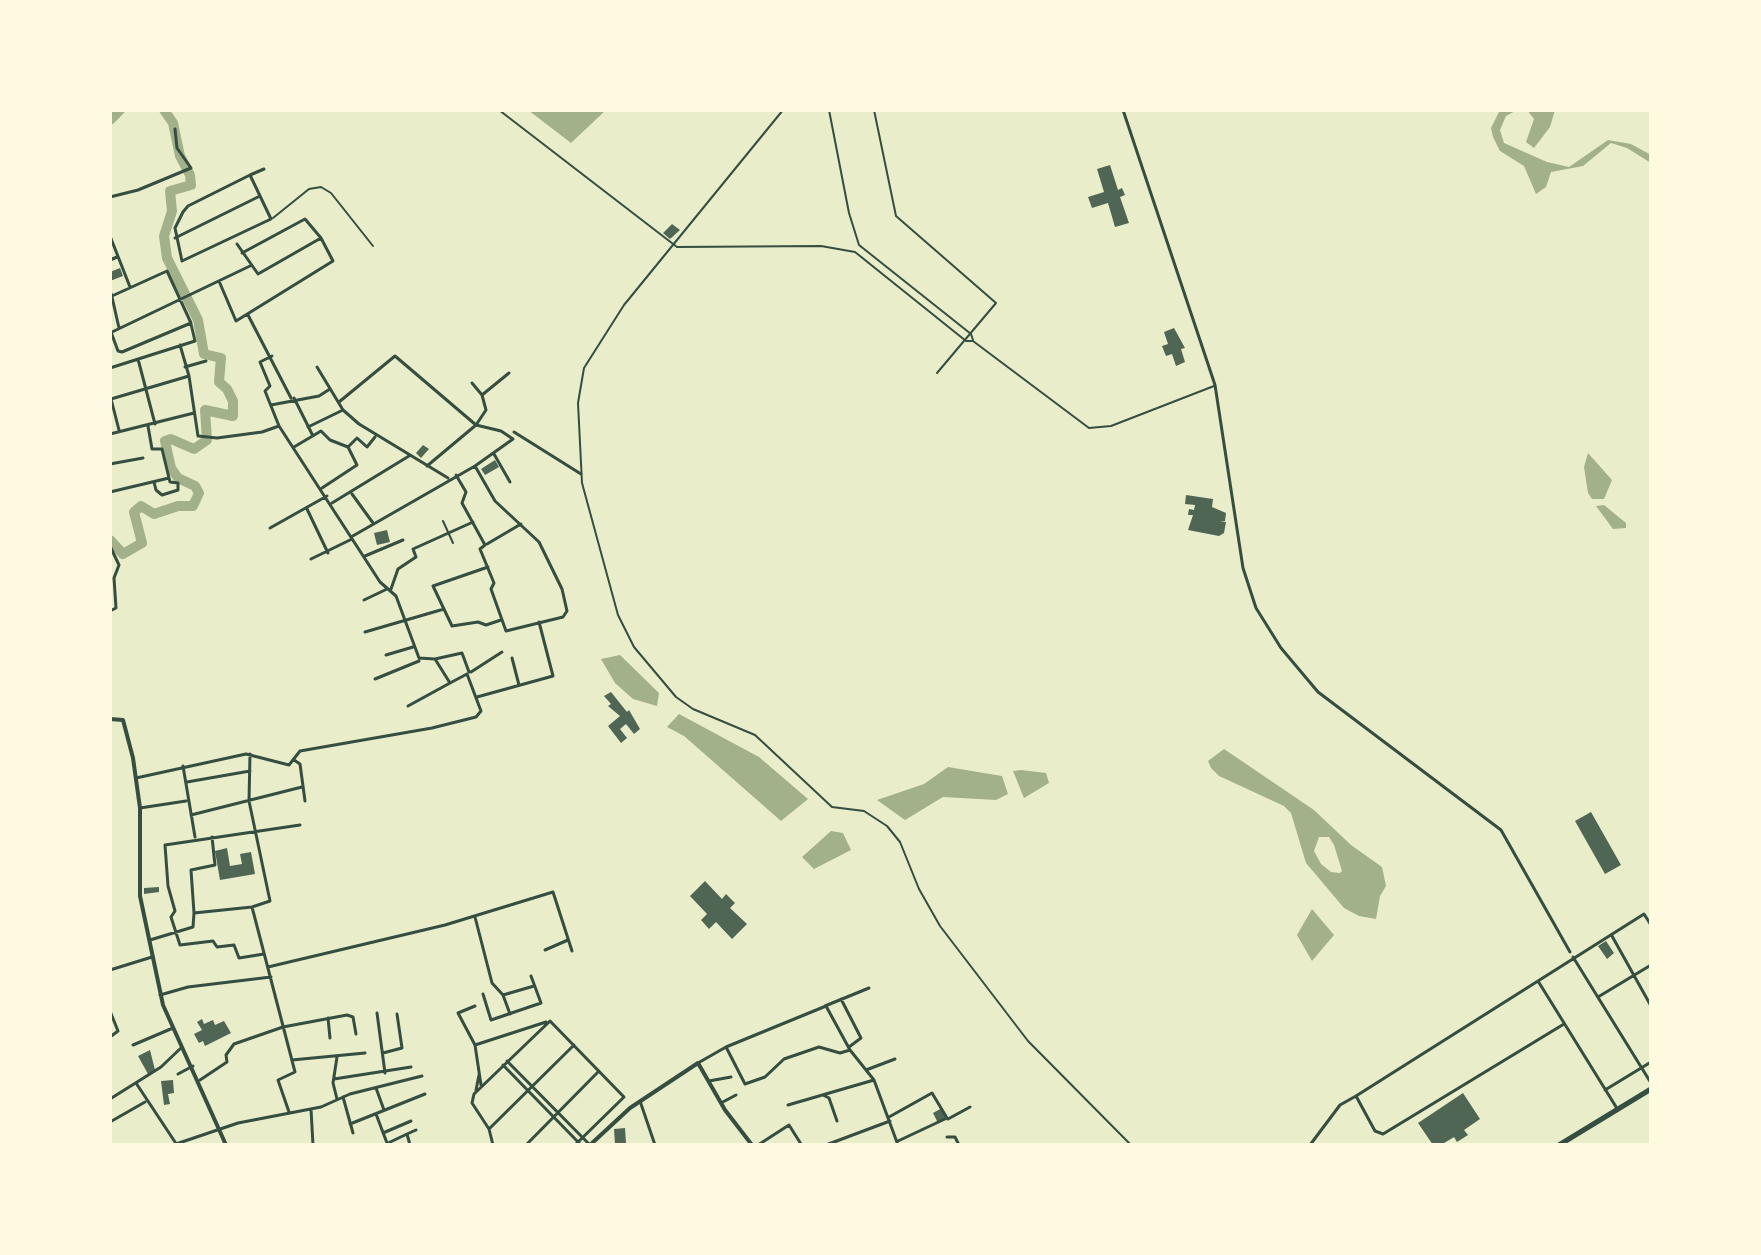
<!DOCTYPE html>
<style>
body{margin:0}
#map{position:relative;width:1761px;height:1255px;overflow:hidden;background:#e9edc9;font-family:Merriweather,serif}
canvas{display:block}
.frame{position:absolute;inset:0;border:112px solid #fefae0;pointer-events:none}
</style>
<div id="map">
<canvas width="1761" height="1255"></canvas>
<div class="frame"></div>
</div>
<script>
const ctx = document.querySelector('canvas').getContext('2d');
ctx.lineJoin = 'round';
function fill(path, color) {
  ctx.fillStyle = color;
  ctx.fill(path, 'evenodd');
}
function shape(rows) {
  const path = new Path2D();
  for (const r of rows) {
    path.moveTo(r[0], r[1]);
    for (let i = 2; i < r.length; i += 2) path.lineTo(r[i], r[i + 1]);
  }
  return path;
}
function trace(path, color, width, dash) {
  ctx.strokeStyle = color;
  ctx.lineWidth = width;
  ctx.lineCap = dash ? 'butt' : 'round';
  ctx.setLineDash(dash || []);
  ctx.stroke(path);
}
fill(shape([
 [528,110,606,110,571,143],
 [1500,110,1517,110,1506,116,1500,130,1504,143,1547,162,1569,167,1608,140,1631,144,1651,155,1651,163,1627,148,1611,143,1583,166,1551,172,1546,187,1536,194,1524,166,1500,151,1493,137,1491,128],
 [1527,110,1555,110,1550,127,1534,148,1526,142,1534,119],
 [1588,453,1612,480,1604,499,1592,499,1588,493,1584,467],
 [1604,505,1626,523,1626,528,1613,529,1596,506],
 [620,655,659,693,657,706,633,699,615,683,601,659],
 [679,714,759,757,808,799,781,821,684,736,667,727],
 [1224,749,1314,810,1351,845,1382,867,1386,886,1380,896,1376,919,1359,916,1344,908,1306,863,1291,813,1284,806,1219,776,1211,768,1208,761],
 [1319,837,1329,837,1334,845,1342,871,1340,873,1331,872,1321,864,1314,851],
 [948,767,1002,776,1008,794,996,800,943,797,905,820,877,800,924,784],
 [1021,770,1046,773,1049,783,1024,798,1013,771],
 [831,831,843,833,851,850,814,869,802,857],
 [1312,909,1334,935,1312,961,1297,935]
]), '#a3b18a');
trace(shape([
 [110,120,120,110],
 [110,540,123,554,142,543,134,512,141,506,154,514,178,506,193,506,199,493,195,486,178,478,171,468,165,441,171,439,194,449,207,440,205,410,233,416,233,401,227,389,219,382,221,358,204,354,198,320,167,258,164,236,172,211,170,191,191,185,190,175,180,156,173,123,164,110]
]), '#a3b18a', 10);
fill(shape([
 [1110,165,1118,190,1122,188,1125,195,1120,197,1129,223,1115,227,1108,203,1092,208,1088,197,1104,192,1097,169],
 [672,224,680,230,670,239,663,233],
 [120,268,123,276,110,281,110,272],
 [1174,328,1185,348,1181,349,1185,362,1176,366,1172,354,1166,356,1162,346,1168,344,1164,332],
 [423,445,429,449,421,458,416,453],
 [495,460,499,467,485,475,481,469],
 [1186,495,1213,499,1212,507,1226,513,1225,521,1220,521,1226,522,1224,533,1219,536,1188,530,1193,515,1188,515,1189,509,1194,510,1195,505,1185,504],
 [387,530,390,542,377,545,374,533],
 [611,692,627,712,629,710,640,729,634,734,626,724,620,729,627,738,621,743,608,726,620,716,608,706,611,704,604,696],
 [1591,812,1621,865,1605,874,1575,821],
 [227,848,230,866,242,864,240,854,251,852,255,874,220,880,215,851],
 [705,881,722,899,726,894,735,903,730,908,747,924,732,939,716,922,709,929,701,920,707,914,690,896],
 [159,887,159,892,144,894,144,888],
 [1606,941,1614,953,1607,959,1598,946],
 [202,1019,204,1024,213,1020,215,1025,224,1021,231,1033,205,1046,203,1041,199,1043,194,1034,202,1030,197,1022],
 [150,1050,155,1070,148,1074,138,1056],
 [173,1080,174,1093,168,1094,170,1104,164,1105,161,1081],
 [1463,1093,1480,1119,1464,1130,1468,1135,1457,1142,1454,1137,1441,1145,1433,1145,1418,1123],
 [942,1108,947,1119,938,1123,933,1113],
 [625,1128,626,1143,615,1144,614,1129]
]), '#4f6655');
trace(shape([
 [499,110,677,247,821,246,855,252,966,341,973,341,1089,428,1111,426,1214,386],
 [783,110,624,305,584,368,578,403,582,483,618,615,634,647,676,697,693,709,755,735,832,807,864,811,887,826,900,842,919,889,940,926,1028,1041,1131,1145],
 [829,110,849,213,859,245,971,334,973,340],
 [874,110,896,216,996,303,937,373],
 [110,112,112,110],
 [273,218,309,189,321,187,331,193,373,246],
 [443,521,453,543]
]), '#344e41', 2);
trace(shape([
 [1123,110,1215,385,1243,568,1256,608,1281,648,1318,692,1501,830,1570,952],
 [250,175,271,219,182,261,175,228,183,212,188,206,250,175,264,169],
 [110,197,138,190,191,168,177,148,175,129],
 [110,236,130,287],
 [175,238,260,196],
 [237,244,258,274,321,238],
 [110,260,117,257],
 [219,281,236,321,333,261,321,238,305,219,242,253],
 [110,291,112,296,167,271,191,323,122,352,118,351,111,332],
 [112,297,119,328],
 [248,315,291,398],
 [112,332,250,266],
 [180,345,189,376],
 [138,359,155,424],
 [185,367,206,361],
 [317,367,343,410,359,424,448,478],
 [110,368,195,341,191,324],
 [110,395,119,430],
 [482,395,509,373],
 [294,398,312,434],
 [111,399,189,376,198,436,217,438,262,432,279,426],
 [339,402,395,356,476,425],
 [271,405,319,396,330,389],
 [148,426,152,449,162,449,169,478],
 [308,427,343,410],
 [514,432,581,474],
 [110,434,194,413],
 [294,447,321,431,330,440,348,447],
 [348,447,357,438,367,447,375,437],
 [494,454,510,482],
 [110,464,143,458],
 [427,466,476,425,486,410,482,395,472,383],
 [456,475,466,492,462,503,485,545,480,549,494,583,491,589,506,631,563,617,567,611,562,589,539,542,495,501,475,466],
 [322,488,357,465,348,447],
 [110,492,169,478,170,482,178,483,178,490,162,495,156,490,154,482],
 [352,494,373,523],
 [332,503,409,456],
 [307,509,328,553],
 [270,528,327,496],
 [351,537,475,466,513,439,501,431,476,425],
 [487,544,521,524],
 [110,546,119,565,114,578,116,608,110,611],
 [365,556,403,540],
 [311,559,352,539],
 [488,567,433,586,452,626,478,622,486,625,501,620],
 [391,589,398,569,416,557,413,549,473,522],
 [364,600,387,589],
 [365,632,444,609],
 [386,655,413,647],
 [512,658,519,685],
 [435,659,462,653,469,672],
 [471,672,502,652],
 [375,679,419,661],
 [477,697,553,676,539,622],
 [408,706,450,683],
 [294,760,300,764,305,801],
 [183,766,195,837],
 [136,778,246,754,289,765,300,751,432,728,476,717,481,711,467,674,450,683,435,659,419,658,396,596,380,582,279,426,265,391,270,386,260,362,272,356],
 [187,782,250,771],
 [140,808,186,801],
 [191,815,302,787],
 [212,837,215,865,191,870,194,913,252,907,270,901,249,801,250,754],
 [252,907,295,1072,278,1080,289,1112],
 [475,917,492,983,503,995],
 [1612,936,1651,1006],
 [150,940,193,927,194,913],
 [545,950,568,940],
 [264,954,239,958,234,945,217,947,213,941,180,945,171,917,175,911,168,886,165,845,300,825],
 [1573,957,1651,1083],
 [268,967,445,925,553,892,572,951],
 [110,970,152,957],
 [1538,981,1618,1110],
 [483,994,491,1020,541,1003,531,976],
 [160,995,188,987,271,977],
 [1598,997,1651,965],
 [841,999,861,1038,849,1047],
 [475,1006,458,1013,475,1045],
 [825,1006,869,988],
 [110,1011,118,1031,110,1037],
 [377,1013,385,1073],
 [510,1014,503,995,534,986],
 [328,1018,330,1038],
 [550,1021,624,1097,575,1145],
 [1564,1024,1383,1134,1375,1131,1356,1096,1644,914,1651,925],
 [133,1045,173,1028],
 [475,1045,546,1022],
 [475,1045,481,1085],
 [726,1047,745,1084,765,1077,784,1059,819,1047,840,1053,850,1050],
 [383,1053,402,1048,397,1014],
 [337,1057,333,1083,337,1099],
 [292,1060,365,1053],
 [507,1061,589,1144],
 [698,1063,726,1047,826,1006,850,1050,874,1080,898,1145],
 [503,1065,581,1145],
 [866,1070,895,1059],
 [178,1074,193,1066],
 [334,1079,411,1067],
 [200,1080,227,1062,226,1055,234,1044,283,1027,347,1015,353,1017,356,1034],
 [709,1081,731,1077],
 [136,1083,177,1145],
 [376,1088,384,1110],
 [476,1090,479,1075],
 [1605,1090,1651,1062],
 [823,1095,829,1098,837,1121],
 [343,1097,353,1133],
 [110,1099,161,1067,182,1047],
 [640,1101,655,1145],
 [721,1103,736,1095],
 [788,1105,874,1080],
 [311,1109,313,1145],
 [376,1114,387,1143],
 [889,1117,932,1093,947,1118,898,1141],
 [948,1119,970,1107],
 [110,1122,145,1102],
 [350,1124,425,1094],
 [489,1129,574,1045],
 [383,1133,411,1121],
 [407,1134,416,1130],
 [947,1137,955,1137,959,1145],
 [176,1144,238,1123,321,1107,350,1094,422,1076],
 [337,1145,343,1145],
 [384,1145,407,1134,410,1145],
 [493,1145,489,1129,472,1103,474,1094,550,1021],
 [526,1145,599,1071],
 [758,1145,789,1125,801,1144],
 [826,1145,890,1121],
 [1310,1145,1340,1105,1356,1096]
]), '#344e41', 3);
trace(shape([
 [110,719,123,720,133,758,140,808,140,896,163,1005,226,1145],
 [590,1145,630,1108,698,1063,725,1110,752,1145]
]), '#344e41', 4);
trace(shape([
 [1559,1145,1651,1089]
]), '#344e41', 5);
</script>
